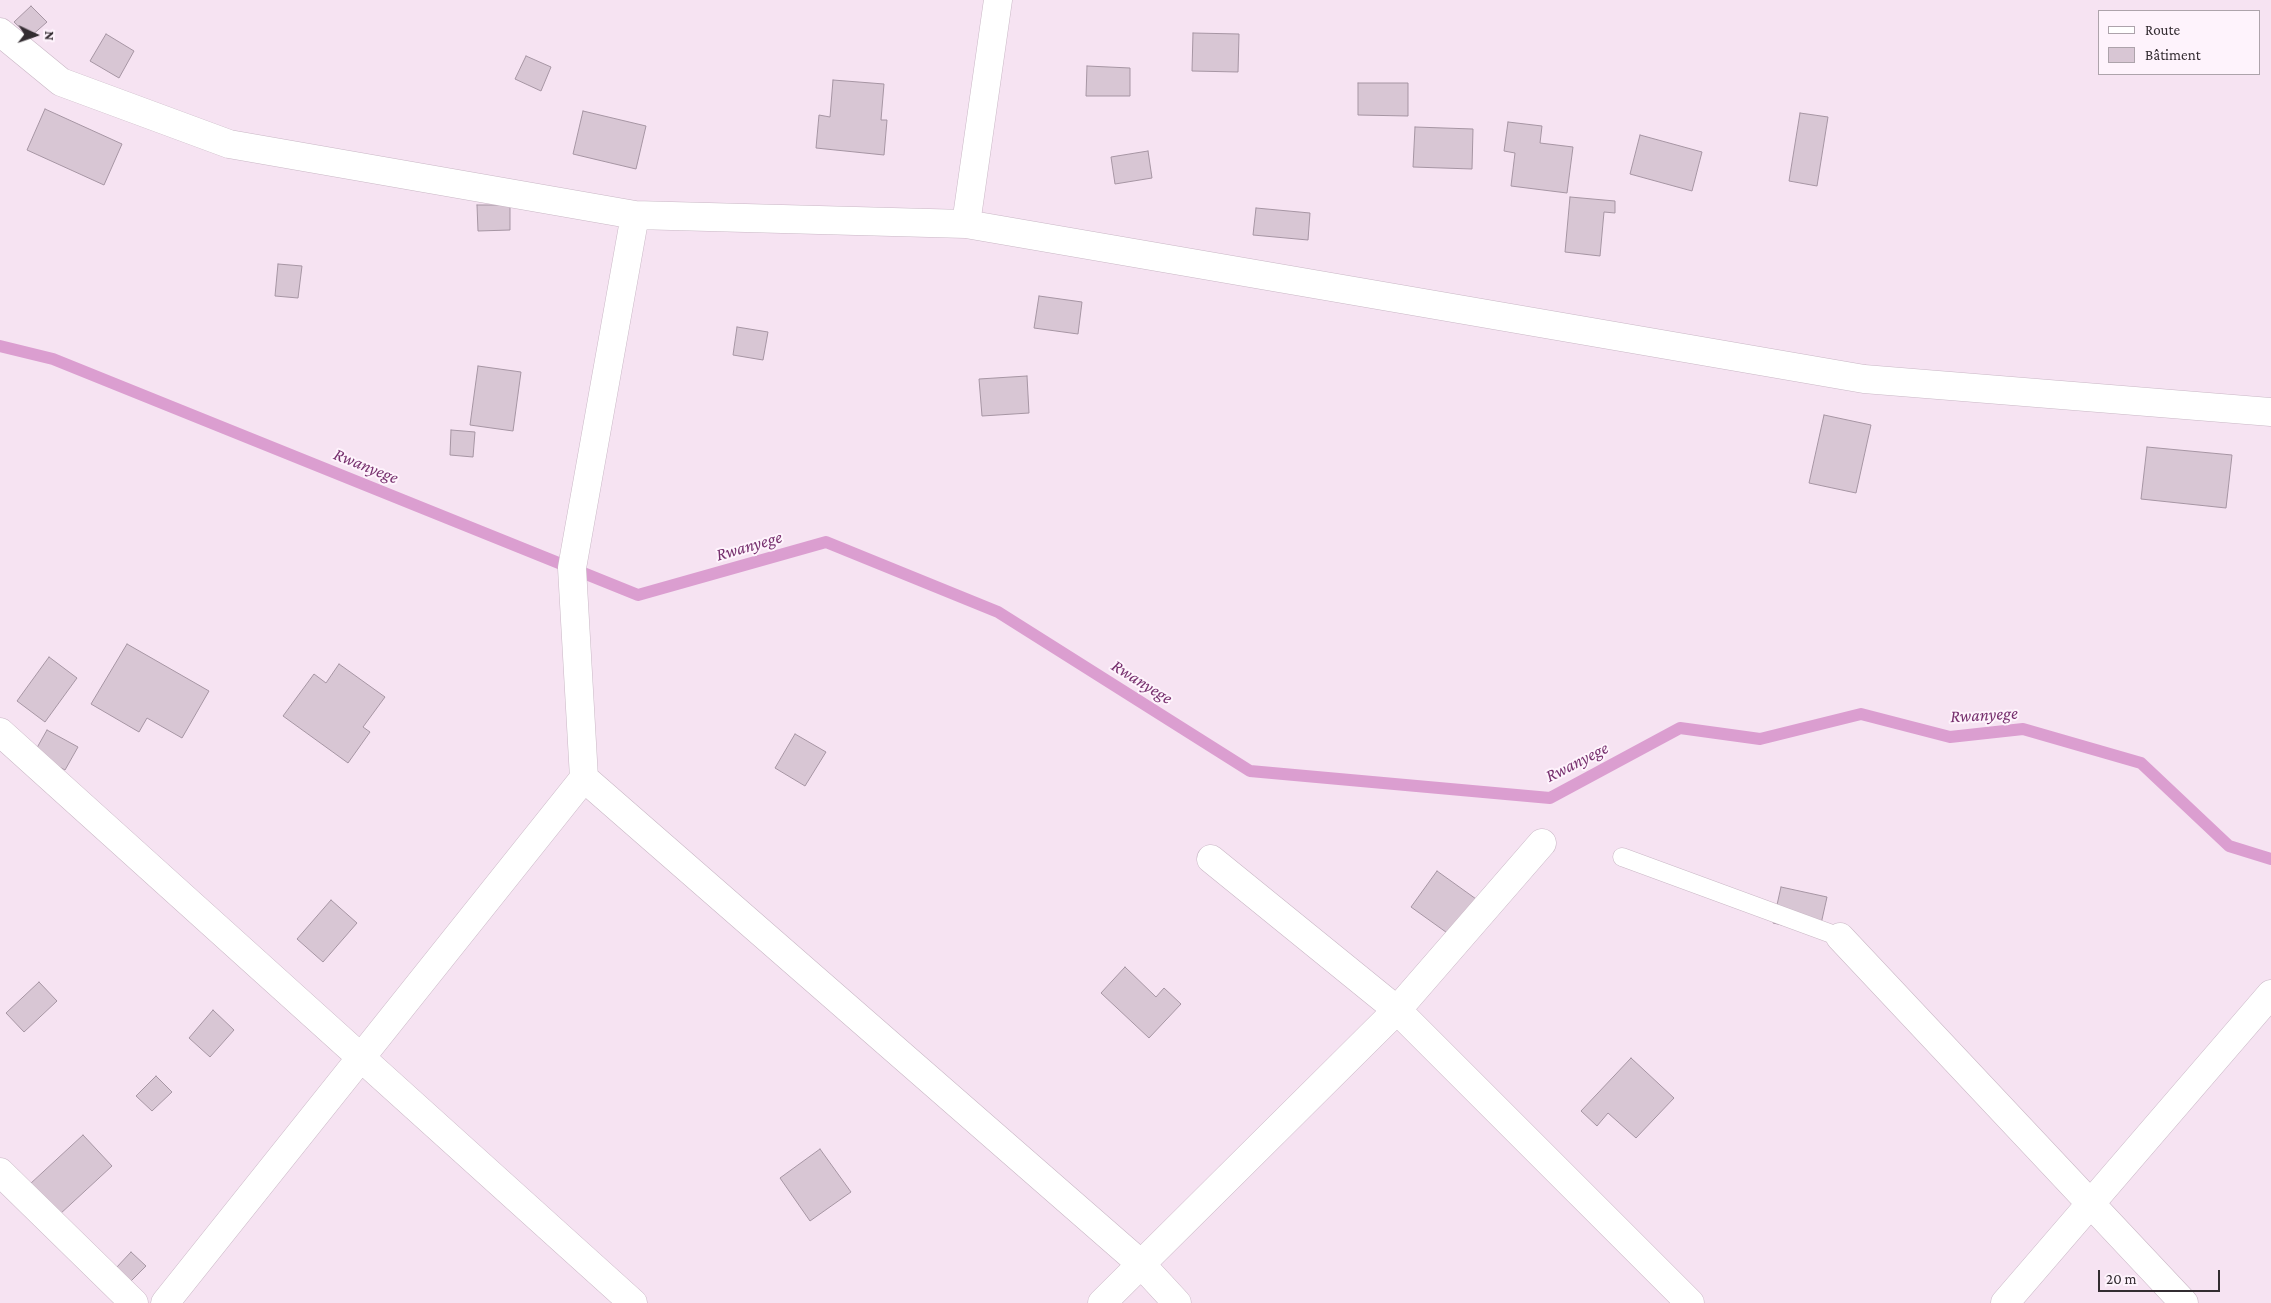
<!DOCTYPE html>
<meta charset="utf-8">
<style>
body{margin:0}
#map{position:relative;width:2271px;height:1303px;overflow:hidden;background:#f6e3f2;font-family:"Crimson Pro",serif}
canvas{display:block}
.legend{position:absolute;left:2098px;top:10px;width:162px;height:65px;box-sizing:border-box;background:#fef3fc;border:1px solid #ada3ab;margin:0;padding:6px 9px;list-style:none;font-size:15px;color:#332c31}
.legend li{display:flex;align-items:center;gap:10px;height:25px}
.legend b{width:25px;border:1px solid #ada3ab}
.north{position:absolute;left:10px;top:10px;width:50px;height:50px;-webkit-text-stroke:4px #fef3fc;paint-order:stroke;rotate:93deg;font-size:14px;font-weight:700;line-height:20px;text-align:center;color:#332c31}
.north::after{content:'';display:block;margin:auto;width:18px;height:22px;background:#332c31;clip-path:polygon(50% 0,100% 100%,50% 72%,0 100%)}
.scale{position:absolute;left:2098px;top:1270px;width:122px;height:22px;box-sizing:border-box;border:2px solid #332c31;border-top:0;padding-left:6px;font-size:15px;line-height:18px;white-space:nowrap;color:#332c31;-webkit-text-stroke:4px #fef3fc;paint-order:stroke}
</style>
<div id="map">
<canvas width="2271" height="1303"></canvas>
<ul class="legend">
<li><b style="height:6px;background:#fff"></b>Route</li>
<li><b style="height:14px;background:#d8c6d4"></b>Bâtiment</li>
</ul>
<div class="north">N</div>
<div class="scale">20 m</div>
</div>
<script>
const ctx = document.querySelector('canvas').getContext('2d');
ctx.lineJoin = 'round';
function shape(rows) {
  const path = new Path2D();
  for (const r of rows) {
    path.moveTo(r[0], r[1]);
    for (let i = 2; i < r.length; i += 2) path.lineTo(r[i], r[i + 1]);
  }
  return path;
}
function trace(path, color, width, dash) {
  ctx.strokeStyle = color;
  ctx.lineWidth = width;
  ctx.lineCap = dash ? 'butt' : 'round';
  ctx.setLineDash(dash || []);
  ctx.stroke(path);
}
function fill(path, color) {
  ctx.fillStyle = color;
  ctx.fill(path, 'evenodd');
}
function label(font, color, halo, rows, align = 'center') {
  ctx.font = font + ' "Crimson Pro",serif';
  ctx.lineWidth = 4;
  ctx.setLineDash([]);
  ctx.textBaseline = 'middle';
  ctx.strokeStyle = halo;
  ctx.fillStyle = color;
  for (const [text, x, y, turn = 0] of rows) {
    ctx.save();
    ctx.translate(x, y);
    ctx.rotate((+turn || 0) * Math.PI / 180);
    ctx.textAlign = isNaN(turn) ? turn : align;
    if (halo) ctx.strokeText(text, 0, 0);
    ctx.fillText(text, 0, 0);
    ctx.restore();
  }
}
trace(shape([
 [0,346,53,359,638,595,826,542,998,612,1250,771,1550,798,1680,728,1760,739,1861,714,1950,737,2023,729,2141,763,2229,846,2271,859]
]), '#db9ed0', 12);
const building = shape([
 [31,6,47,22,30,37,14,22,31,6],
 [1193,33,1239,34,1238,72,1192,71,1193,33],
 [106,34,134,51,119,78,90,61,106,34],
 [526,56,551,67,541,91,515,79,526,56],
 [1087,66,1130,68,1130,96,1086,96,1087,66],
 [833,80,884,84,881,120,887,120,884,155,816,148,819,115,830,117,833,80],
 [1358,83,1408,83,1408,116,1358,115,1358,83],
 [45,109,122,144,104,185,27,150,45,109],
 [583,111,646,126,636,169,573,154,583,111],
 [1800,113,1828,117,1817,186,1789,181,1800,113],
 [1508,122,1542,126,1540,143,1573,147,1567,193,1511,186,1515,153,1504,151,1508,122],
 [1415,127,1473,129,1472,169,1413,167,1415,127],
 [1640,135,1702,152,1692,191,1630,174,1640,135],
 [1148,151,1152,178,1115,184,1111,157,1148,151],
 [1570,197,1615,201,1615,213,1604,212,1600,256,1565,252,1570,197],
 [477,205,510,205,510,230,478,231,477,205],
 [1256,208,1310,213,1308,240,1253,235,1256,208],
 [278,264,302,266,298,298,275,296,278,264],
 [1039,296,1082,302,1078,334,1034,328,1039,296],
 [737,327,768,332,763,360,733,355,737,327],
 [478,366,521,372,513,431,470,425,478,366],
 [1027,376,1029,413,982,416,979,379,1027,376],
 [1824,415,1871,425,1856,493,1809,483,1824,415],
 [451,430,475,432,473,457,450,455,451,430],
 [2147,447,2232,455,2226,508,2141,499,2147,447],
 [127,644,209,691,182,738,147,718,139,732,91,704,127,644],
 [49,657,77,678,45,722,17,701,49,657],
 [339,664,385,697,363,727,370,732,348,763,283,716,314,674,326,683,339,664],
 [47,730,78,747,65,770,34,753,47,730],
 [795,734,826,752,805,786,775,768,795,734],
 [1437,871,1483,904,1457,940,1411,907,1437,871],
 [1781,887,1827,897,1819,933,1773,923,1781,887],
 [331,900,357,923,323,962,297,939,331,900],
 [1125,967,1156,997,1164,988,1181,1004,1149,1038,1101,993,1125,967],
 [39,982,57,1001,24,1032,6,1013,39,982],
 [213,1010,234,1030,210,1057,189,1038,213,1010],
 [1631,1058,1674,1098,1636,1138,1608,1113,1597,1126,1581,1111,1631,1058],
 [156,1076,172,1092,152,1111,136,1096,156,1076],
 [83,1135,112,1166,59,1215,30,1184,83,1135],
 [820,1149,851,1192,810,1221,780,1178,820,1149],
 [131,1252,146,1266,130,1282,116,1268,131,1252]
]);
fill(building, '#d8c6d4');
trace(building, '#a695a3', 1);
const service = shape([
 [1622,857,1840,937]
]);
const minor = shape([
 [0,32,61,82,229,144,635,215,966,224,1864,379,2271,412],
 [966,224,998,0],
 [0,732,633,1303],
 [584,778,1141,1264,1177,1303],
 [1211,859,1397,1010,1690,1303],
 [1840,937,2184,1303],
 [0,1172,134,1303],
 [165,1303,584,778,572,568,635,215],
 [1102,1303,1397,1010,1542,843],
 [2005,1303,2271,994]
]);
trace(service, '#c9b7c5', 19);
trace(minor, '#c9b7c5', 29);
trace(service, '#fff', 18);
trace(minor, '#fff', 28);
label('italic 18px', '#77306e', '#fef3fc', [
 ["Rwanyege",366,466,22],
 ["Rwanyege",749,546,-16],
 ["Rwanyege",1142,682,32],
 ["Rwanyege",1984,715,-3],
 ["Rwanyege",1577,762,-27]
]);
</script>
